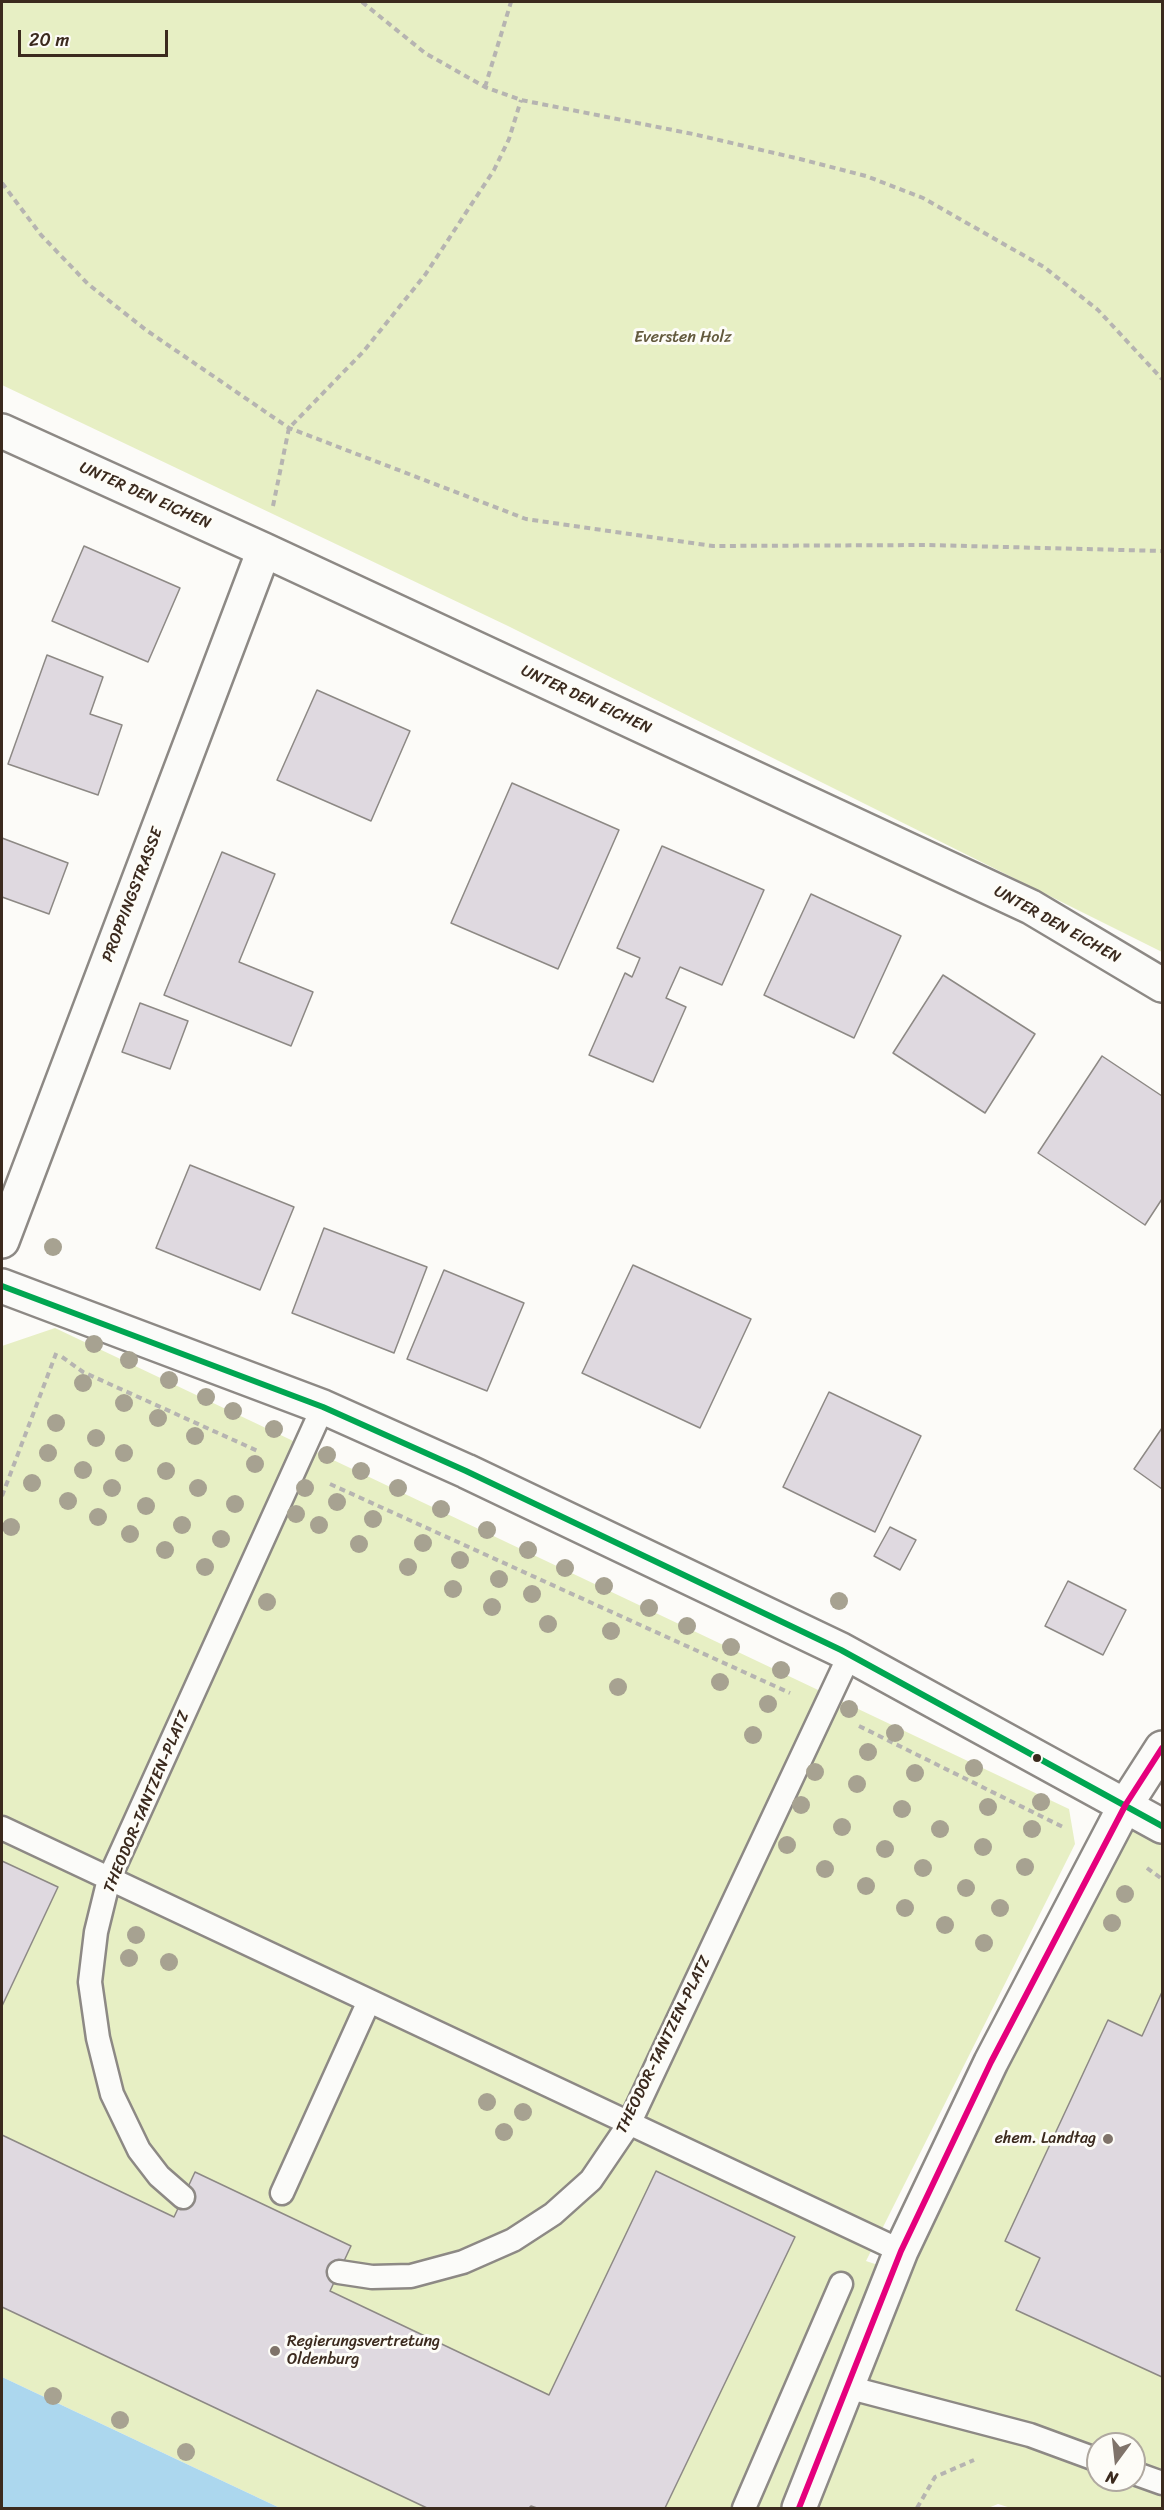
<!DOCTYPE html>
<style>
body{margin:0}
#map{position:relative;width:1164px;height:2510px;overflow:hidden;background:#fcfbf8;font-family:Sriracha,sans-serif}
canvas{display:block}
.frame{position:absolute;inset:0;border:3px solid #3b2a1e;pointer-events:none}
.north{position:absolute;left:1086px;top:2432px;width:60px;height:60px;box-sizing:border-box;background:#fdfcf7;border:2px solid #afa8a0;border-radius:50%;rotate:195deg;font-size:16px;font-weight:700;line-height:24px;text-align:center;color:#3b2a1e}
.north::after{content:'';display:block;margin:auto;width:21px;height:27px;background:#7f736a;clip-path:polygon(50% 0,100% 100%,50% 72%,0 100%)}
.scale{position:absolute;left:18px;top:30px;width:150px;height:27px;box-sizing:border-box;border:3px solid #3b2a1e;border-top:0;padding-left:8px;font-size:18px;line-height:21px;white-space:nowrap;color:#3b2a1e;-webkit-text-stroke:4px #fdfcf7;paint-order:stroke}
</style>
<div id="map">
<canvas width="1164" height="2510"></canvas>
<div class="frame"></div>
<div class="north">N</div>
<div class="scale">20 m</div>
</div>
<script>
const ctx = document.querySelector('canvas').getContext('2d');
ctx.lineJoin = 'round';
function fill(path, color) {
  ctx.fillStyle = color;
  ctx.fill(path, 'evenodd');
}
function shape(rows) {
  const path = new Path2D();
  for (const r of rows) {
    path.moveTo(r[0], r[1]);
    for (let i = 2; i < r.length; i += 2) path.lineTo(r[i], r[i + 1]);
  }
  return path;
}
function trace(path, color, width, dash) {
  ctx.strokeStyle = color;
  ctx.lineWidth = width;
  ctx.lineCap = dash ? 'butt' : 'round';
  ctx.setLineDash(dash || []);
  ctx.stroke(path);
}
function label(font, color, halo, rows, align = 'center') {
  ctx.font = font + ' Sriracha,sans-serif';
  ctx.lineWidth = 6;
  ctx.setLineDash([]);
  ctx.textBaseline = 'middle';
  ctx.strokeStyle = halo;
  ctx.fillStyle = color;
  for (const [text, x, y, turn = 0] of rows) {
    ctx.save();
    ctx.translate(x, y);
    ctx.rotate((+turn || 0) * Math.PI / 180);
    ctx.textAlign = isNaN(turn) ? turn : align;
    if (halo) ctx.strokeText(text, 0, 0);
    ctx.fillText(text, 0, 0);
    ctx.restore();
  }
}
fill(shape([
 [2,2,1162,2,1162,952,508,626,2,385],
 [55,1328,1069,1809,1075,1844,866,2261,893,2270,1126,1804,1162,1826,1162,2508,1011,2508,998,2504,988,2508,665,2508,794,2237,656,2171,549,2395,2,2135,2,2006,58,1887,2,1861,2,1346],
 [1098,2444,1134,2444,1134,2480,1098,2480],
 [2,2307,427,2508,280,2508,2,2377]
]), '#e7efc4');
fill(shape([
 [2,2377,280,2508,2,2508]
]), '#acd7ee');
const building = shape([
 [84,546,180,588,148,662,52,621,84,546],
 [47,655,103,677,90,714,122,725,98,795,8,764,47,655],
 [317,690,410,731,371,821,277,780,317,690],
 [512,783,619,830,558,969,451,923,512,783],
 [2,838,68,863,49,914,2,897,2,838],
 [662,846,764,890,722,985,680,967,666,998,686,1007,653,1082,589,1055,625,973,632,977,640,958,617,948,662,846],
 [222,852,275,874,239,962,313,992,291,1046,164,995,222,852],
 [811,894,901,936,854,1038,764,995,811,894],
 [943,975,1035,1034,985,1113,893,1053,943,975],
 [140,1003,188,1021,170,1069,122,1052,140,1003],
 [1102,1056,1162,1096,1162,1199,1145,1225,1038,1153,1102,1056],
 [190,1165,294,1207,260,1290,156,1248,190,1165],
 [324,1228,427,1267,394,1353,292,1313,324,1228],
 [633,1265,751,1319,700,1428,582,1373,633,1265],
 [444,1270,524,1303,487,1391,407,1359,444,1270],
 [829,1392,921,1436,875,1532,783,1487,829,1392],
 [1162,1428,1162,1489,1134,1469,1162,1428],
 [890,1527,916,1540,900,1570,874,1556,890,1527],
 [1068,1581,1126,1610,1103,1655,1045,1626,1068,1581],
 [2,1861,58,1887,2,2006,2,1861],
 [1162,1992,1162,2377,1016,2310,1040,2258,1005,2241,1108,2020,1142,2036,1162,1992],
 [2,2135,174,2217,195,2172,351,2246,330,2291,549,2395,656,2171,795,2237,665,2508,537,2508,531,2506,529,2508,427,2508,2,2307,2,2135]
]);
fill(building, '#dfd9e0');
trace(building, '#8d8985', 1.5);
const service = shape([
 [2,1828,901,2251],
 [282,2193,369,2001],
 [183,2197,159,2176,139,2150,112,2094,98,2038,90,1982,96,1932,109,1879,323,1407],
 [339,2272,372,2277,411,2276,463,2262,513,2240,553,2214,591,2180,629,2124,850,1654],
 [847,2387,1030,2435,1098,2460],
 [1134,2473,1162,2483],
 [744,2508,841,2284]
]);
const minor = shape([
 [2,431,264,550,1031,907,1162,985],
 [2,1241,264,550],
 [2,1286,323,1407,466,1471,841,1650,1162,1826],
 [799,2508,901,2251,991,2062,1126,1804,1162,1748]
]);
trace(service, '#8d8985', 27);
trace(minor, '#8d8985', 38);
trace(shape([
 [362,2,425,53,485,87,521,100,693,134,800,159,866,176,923,198,1044,267,1098,310,1162,379],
 [485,87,511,2],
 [2,183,41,235,88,284,146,330,289,428,526,519,713,546,927,545,1162,551],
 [273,506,289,428,363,352,425,275,494,170,509,139,521,100],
 [62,1357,83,1372,260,1452],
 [330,1484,790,1693],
 [2,1496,57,1351],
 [859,1726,1065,1828],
 [1147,1868,1162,1879],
 [917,2508,935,2477,974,2460]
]), '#b6b4b1', 4, [6, 4.5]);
trace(service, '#fbfbf9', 22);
trace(minor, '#fbfbf9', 33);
trace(shape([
 [2,1286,323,1407,466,1471,841,1650,1162,1826]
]), '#00a651', 6);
trace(shape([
 [799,2508,901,2251,991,2062,1126,1804,1162,1748]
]), '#e5007d', 6);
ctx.fillStyle = '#a7a291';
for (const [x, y] of [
 [53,1247],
 [94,1344],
 [129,1360],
 [169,1380],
 [83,1383],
 [206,1397],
 [124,1403],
 [233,1411],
 [158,1418],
 [56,1423],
 [274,1429],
 [195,1436],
 [96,1438],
 [48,1453],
 [124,1453],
 [327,1455],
 [255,1464],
 [83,1470],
 [166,1471],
 [361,1471],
 [32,1483],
 [112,1488],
 [198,1488],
 [305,1488],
 [398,1488],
 [68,1501],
 [337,1502],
 [235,1504],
 [146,1506],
 [441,1509],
 [296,1514],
 [98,1517],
 [373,1519],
 [182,1525],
 [319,1525],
 [11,1527],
 [487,1530],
 [130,1534],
 [221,1539],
 [423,1543],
 [359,1544],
 [165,1550],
 [528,1550],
 [460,1560],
 [205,1567],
 [408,1567],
 [565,1568],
 [499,1579],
 [604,1586],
 [453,1589],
 [532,1594],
 [839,1601],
 [267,1602],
 [492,1607],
 [649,1608],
 [548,1624],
 [687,1626],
 [611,1631],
 [731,1647],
 [781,1670],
 [720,1682],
 [618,1687],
 [768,1704],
 [849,1709],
 [895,1733],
 [753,1735],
 [868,1752],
 [974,1768],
 [815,1772],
 [915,1773],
 [857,1784],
 [1041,1802],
 [801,1805],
 [988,1807],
 [902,1809],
 [842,1827],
 [940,1829],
 [1032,1829],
 [787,1845],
 [983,1847],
 [885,1849],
 [1025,1867],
 [923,1868],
 [825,1869],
 [866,1886],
 [966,1888],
 [1125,1894],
 [905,1908],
 [1000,1908],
 [1112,1923],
 [945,1925],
 [136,1935],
 [984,1943],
 [129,1958],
 [169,1962],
 [487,2102],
 [523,2112],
 [504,2132],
 [53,2396],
 [120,2420],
 [186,2452]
]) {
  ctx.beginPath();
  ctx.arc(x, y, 9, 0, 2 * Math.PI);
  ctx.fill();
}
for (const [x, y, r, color] of [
 [1037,1758,5,"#3b2a1e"],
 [1108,2139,6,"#7f736a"],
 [275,2351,6,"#7f736a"]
]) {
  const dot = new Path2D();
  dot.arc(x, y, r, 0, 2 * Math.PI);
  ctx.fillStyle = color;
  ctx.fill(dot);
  trace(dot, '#fdfcf7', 2);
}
label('16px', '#62593d', '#fdfcf7', [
 ["Eversten Holz",683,338]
]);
label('16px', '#3b2a1e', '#fdfcf7', [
 ["UNTER DEN EICHEN",145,496,24],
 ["UNTER DEN EICHEN",586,700,25],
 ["PROPPINGSTRASSE",133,895,-69],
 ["UNTER DEN EICHEN",1057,925,29],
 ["THEODOR-TANTZEN-PLATZ",147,1802,-67],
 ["THEODOR-TANTZEN-PLATZ",664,2045,-64]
]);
label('16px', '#3b2a1e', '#fdfcf7', [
 ["ehem. Landtag",1096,2139],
 ["Regierungsvertretung",287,2342,"left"],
 ["Oldenburg",287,2360,"left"]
], 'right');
</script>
